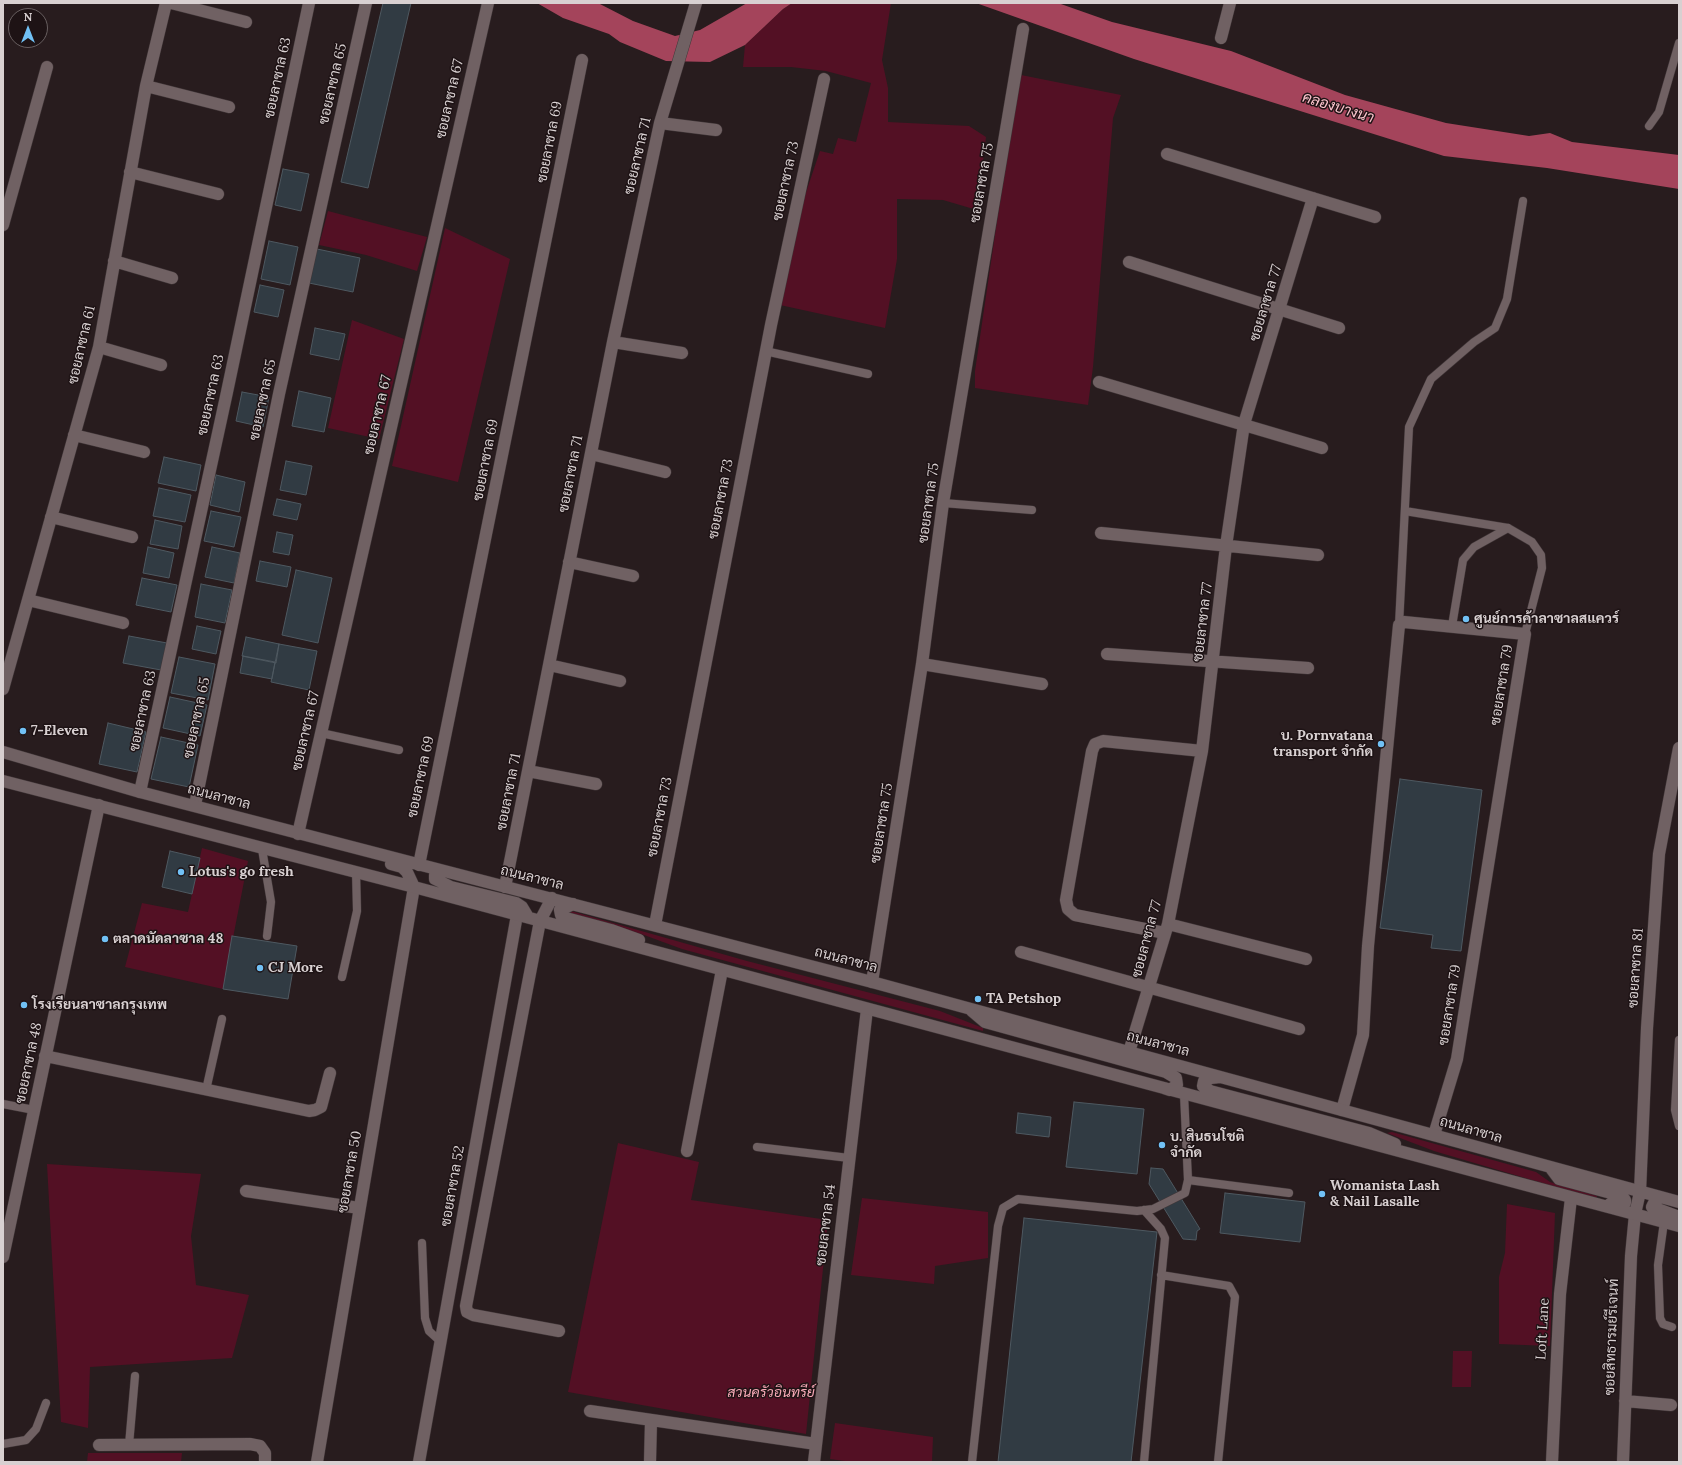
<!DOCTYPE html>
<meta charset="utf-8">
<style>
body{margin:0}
#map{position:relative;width:1682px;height:1465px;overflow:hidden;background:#281c1e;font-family:Lora,serif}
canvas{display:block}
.frame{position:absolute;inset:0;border:4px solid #d8d0d1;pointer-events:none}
.north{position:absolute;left:8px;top:8px;width:40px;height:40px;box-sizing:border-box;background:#1e1315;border:1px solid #685f60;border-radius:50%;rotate:0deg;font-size:11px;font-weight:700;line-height:16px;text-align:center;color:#d8d0d1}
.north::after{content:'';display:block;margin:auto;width:14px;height:18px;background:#71c1f5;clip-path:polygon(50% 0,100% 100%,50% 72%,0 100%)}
</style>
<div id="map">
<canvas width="1682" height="1465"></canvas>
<div class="frame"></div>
<div class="north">N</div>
</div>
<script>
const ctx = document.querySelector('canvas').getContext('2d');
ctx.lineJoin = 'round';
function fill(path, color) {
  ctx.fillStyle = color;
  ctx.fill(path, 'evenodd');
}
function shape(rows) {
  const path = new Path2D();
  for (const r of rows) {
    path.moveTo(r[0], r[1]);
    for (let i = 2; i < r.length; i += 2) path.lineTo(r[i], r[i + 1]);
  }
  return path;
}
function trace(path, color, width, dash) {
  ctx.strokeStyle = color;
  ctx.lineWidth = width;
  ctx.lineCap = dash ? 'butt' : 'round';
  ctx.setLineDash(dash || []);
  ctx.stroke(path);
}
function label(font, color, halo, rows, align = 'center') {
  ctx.font = font + ' Lora,Sarabun,serif';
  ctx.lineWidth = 3;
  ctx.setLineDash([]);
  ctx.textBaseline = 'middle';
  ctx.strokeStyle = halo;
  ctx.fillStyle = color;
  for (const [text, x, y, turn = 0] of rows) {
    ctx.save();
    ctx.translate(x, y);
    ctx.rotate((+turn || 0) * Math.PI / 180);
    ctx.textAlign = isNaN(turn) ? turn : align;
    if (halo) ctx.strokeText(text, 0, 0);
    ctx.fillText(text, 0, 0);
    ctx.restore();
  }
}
fill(shape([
 [792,3,891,3,882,60,888,88,888,122,969,126,986,137,977,210,943,200,897,199,897,259,885,328,780,305,802,204,820,151,833,154,838,138,856,142,871,83,826,71,791,67,743,67,745,45,783,9],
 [1021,75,1121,95,1113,118,1093,367,1088,405,975,388,975,371,997,221],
 [328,211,427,237,417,271,366,255,319,245],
 [445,228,510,259,458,482,392,466],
 [352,320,404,339,379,439,328,428],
 [202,848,248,861,223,989,125,967,142,903,188,912],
 [571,911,747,961,940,1011,983,1028,983,1031,682,949,644,935,569,913],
 [1392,1132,1536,1172,1550,1182,1597,1196,1596,1199,1434,1151,1387,1133],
 [618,1143,699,1162,691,1200,828,1220,806,1434,568,1392],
 [47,1164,201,1174,191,1236,196,1285,249,1295,232,1358,90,1367,88,1428,61,1422],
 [862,1198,988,1212,988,1258,935,1266,934,1284,851,1275],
 [1507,1204,1555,1213,1550,1346,1499,1344,1499,1277,1505,1253],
 [1453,1351,1472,1351,1471,1387,1452,1387],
 [835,1423,933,1437,932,1462,852,1462,830,1459],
 [88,1453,182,1453,181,1462,87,1462]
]), '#531024');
fill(shape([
 [537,3,598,3,633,21,675,36,700,30,747,3,792,3,783,9,745,45,710,62,666,61,620,42,609,34,563,18],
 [976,3,1058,3,1112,22,1231,51,1345,95,1446,123,1529,136,1550,133,1572,142,1679,155,1679,189,1547,168,1444,156,1134,59]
]), '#a4445b');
const building = shape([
 [383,3,411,3,368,188,341,182,383,3],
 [283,169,309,174,301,211,275,205,283,169],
 [269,241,298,247,290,285,261,279,269,241],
 [317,249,360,258,353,292,309,283,317,249],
 [260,285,284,290,278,317,254,312,260,285],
 [315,328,345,334,339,360,310,354,315,328],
 [299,391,331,398,324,432,292,426,299,391],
 [242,392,269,397,263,427,236,421,242,392],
 [164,457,201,465,196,491,158,483,164,457],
 [286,461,312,466,306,495,280,490,286,461],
 [216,475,245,482,239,512,210,505,216,475],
 [159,488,191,495,185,522,153,516,159,488],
 [277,499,301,504,297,520,273,515,277,499],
 [211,511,241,517,234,547,204,541,211,511],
 [155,520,182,526,178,549,150,544,155,520],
 [277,532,293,535,289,555,273,552,277,532],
 [148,547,174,553,169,578,143,573,148,547],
 [212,547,240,553,234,583,205,577,212,547],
 [260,561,291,567,287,587,256,581,260,561],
 [296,570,332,578,318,643,282,635,296,570],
 [142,578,177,585,171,612,136,605,142,578],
 [201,584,232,590,225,623,195,617,201,584],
 [197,626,221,631,216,654,192,649,197,626],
 [129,636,167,643,161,670,123,663,129,636],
 [246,637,279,644,276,663,242,656,246,637],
 [279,644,317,651,309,690,271,682,279,644],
 [243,656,275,662,272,679,240,673,243,656],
 [179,657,215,664,208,700,171,693,179,657],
 [170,697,207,705,200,736,163,728,170,697],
 [108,723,146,732,137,772,99,764,108,723],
 [161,737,198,745,189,787,151,779,161,737],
 [1400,779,1482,790,1461,951,1431,948,1433,935,1380,928,1400,779],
 [170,851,200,858,192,894,162,887,170,851],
 [232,936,297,946,288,999,223,989,232,936],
 [1074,1102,1144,1109,1137,1174,1066,1167,1074,1102],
 [1018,1113,1051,1117,1049,1137,1016,1133,1018,1113],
 [1151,1168,1163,1169,1200,1229,1197,1231,1196,1240,1183,1239,1149,1184,1151,1168],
 [1225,1193,1305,1202,1300,1242,1220,1233,1225,1193],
 [1024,1218,1157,1232,1131,1462,998,1462,1024,1218]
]);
fill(building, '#313b43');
trace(building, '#4e5961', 1);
const lane = shape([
 [1649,126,1659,112,1679,43],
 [765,351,868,374],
 [943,503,1032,510],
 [1405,511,1508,528,1532,542,1541,555,1542,568,1525,634],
 [1399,625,1409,427,1431,379,1474,342,1495,328,1507,299,1523,201],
 [1452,626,1463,560,1474,547,1508,528],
 [321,733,399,750],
 [262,849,271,902,267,936],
 [342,977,357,911,356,871],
 [1679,1040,1675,1110,1679,1126],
 [206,1090,222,1019],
 [3,1104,34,1110],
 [757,1147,849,1158],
 [1188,1180,1289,1193],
 [1664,1222,1658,1265,1660,1318,1663,1324,1672,1327],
 [422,1243,425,1318,429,1331,440,1341],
 [1161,1275,1229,1286,1235,1297,1218,1462],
 [3,1444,26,1440,36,1429,46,1403],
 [129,1445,135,1376],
 [972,1462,998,1226,1003,1208,1018,1199,1137,1211,1153,1209,1185,1193,1188,1180,1184,1094],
 [1144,1462,1165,1238,1161,1229,1144,1210]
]);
const street = shape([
 [171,3,246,22],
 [1221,38,1230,3],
 [146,86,229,107],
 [660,123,716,130],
 [1167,154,1375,217],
 [130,172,218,194],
 [3,225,47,67],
 [114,261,172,278],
 [1129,262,1339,328],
 [613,342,682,353],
 [99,347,161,365],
 [1099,382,1322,448],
 [74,435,144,452],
 [591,454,665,472],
 [51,517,132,537],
 [1101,533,1318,555],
 [569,562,633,576],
 [28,600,123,623],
 [1107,654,1308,668],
 [922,664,1042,684],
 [549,665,620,681],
 [3,689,99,347,146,86,166,3],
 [528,771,596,784],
 [140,792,227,392,309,3],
 [195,805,279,394,366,3],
 [298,834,488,3],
 [419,865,582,60],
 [505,887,613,342,660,123,696,3],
 [540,921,466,1306,467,1312,473,1315,559,1331],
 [1168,924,1306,959],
 [655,925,771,325,824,79],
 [1165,933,1075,915,1068,909,1066,900,1092,751,1095,744,1103,741,1202,751],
 [1021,952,1299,1029],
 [872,982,922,664,943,503,1023,29],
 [1129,1052,1168,924,1202,751,1226,546,1244,424,1313,198],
 [45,1056,309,1111,315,1110,321,1107,330,1073],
 [1342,1110,1363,1035,1368,946,1399,625,1404,622,1525,634,1457,1059,1434,1135],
 [687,1151,722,970],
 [246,1191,359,1208],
 [1640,1192,1647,1028,1659,854,1679,748],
 [3,1257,99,805],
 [1625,1401,1671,1405],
 [590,1411,816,1444],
 [99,1445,250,1444,260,1446,265,1453,265,1462],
 [317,1462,414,887],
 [419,1462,517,915],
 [650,1462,651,1421],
 [814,1462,867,1009],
 [1552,1462,1560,1294,1571,1198],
 [1623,1462,1631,1256,1635,1214]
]);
const secondary = shape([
 [3,752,140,792,872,982,1679,1202],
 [3,781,414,887,1679,1226],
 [391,864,402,867,407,872,414,887],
 [443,871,435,875,435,879,451,887,516,903,522,907,528,917],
 [573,904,560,910,561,915,566,918,611,930,639,940],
 [540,921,552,898],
 [972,1011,985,1022,1166,1072,1176,1078,1177,1085,1170,1090,1164,1088],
 [1220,1077,1211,1078,1204,1081,1203,1086,1210,1091,1369,1133,1395,1144],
 [1550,1167,1559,1179,1622,1196,1625,1200,1625,1203,1610,1204],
 [1660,1197,1654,1203,1652,1207,1679,1217],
 [1635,1214,1640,1192]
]);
trace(lane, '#403638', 9);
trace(street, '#403638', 13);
trace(secondary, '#403638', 13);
trace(lane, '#706163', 8);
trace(street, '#706163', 12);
trace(secondary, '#706163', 12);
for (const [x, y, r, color] of [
 [1466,619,4,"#71c1f5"],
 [23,731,4,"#71c1f5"],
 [1381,744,4,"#71c1f5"],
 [181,872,4,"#71c1f5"],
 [105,939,4,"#71c1f5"],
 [260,968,4,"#71c1f5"],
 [978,999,4,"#71c1f5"],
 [24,1005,4,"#71c1f5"],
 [1162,1145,4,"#71c1f5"],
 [1322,1194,4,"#71c1f5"]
]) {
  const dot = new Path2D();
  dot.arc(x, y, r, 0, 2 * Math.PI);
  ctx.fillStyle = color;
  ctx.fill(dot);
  trace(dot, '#1e1315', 1.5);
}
label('14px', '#d8d0d1', '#1e1315', [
 ["ซอยลาซาล 63",278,78,-78],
 ["ซอยลาซาล 65",333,84,-77],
 ["ซอยลาซาล 67",450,99,-77],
 ["ซอยลาซาล 69",550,142,-79],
 ["ซอยลาซาล 71",638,156,-77],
 ["ซอยลาซาล 73",786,181,-78],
 ["ซอยลาซาล 75",982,183,-80],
 ["ซอยลาซาล 77",1266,303,-73],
 ["ซอยลาซาล 61",82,345,-77],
 ["ซอยลาซาล 63",211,395,-78],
 ["ซอยลาซาล 65",263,400,-78],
 ["ซอยลาซาล 67",378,415,-77],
 ["ซอยลาซาล 69",486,460,-79],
 ["ซอยลาซาล 71",571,474,-79],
 ["ซอยลาซาล 73",721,499,-79],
 ["ซอยลาซาล 75",929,503,-82],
 ["ซอยลาซาล 77",1203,622,-83],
 ["ซอยลาซาล 79",1502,685,-81],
 ["ซอยลาซาล 63",143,711,-78],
 ["ซอยลาซาล 65",197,718,-78],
 ["ซอยลาซาล 67",306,731,-77],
 ["ซอยลาซาล 69",421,777,-78],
 ["ซอยลาซาล 71",509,792,-79],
 ["ถนนลาซาล",219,797,15],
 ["ซอยลาซาล 73",660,817,-79],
 ["ซอยลาซาล 75",882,823,-81],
 ["ถนนลาซาล",532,878,14],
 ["ซอยลาซาล 77",1147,939,-75],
 ["ถนนลาซาล",846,960,15],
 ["ซอยลาซาล 81",1636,968,-86],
 ["ซอยลาซาล 79",1450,1005,-81],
 ["ถนนลาซาล",1158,1044,15],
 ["ซอยลาซาล 48",29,1063,-78],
 ["ถนนลาซาล",1471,1130,16],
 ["ซอยลาซาล 50",350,1172,-80],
 ["ซอยลาซาล 52",453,1186,-80],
 ["ซอยลาซาล 54",826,1225,-83],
 ["Loft Lane",1543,1329,-87],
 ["ซอยสิทธารมย์รีเจนท์",1612,1337,-88]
]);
label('bold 14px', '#d8d0d1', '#1e1315', [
 ["ศูนย์การค้าลาซาลสแควร์",1474,619],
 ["7-Eleven",31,731],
 ["บ. Pornvatana",1373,736,"right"],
 ["transport จำกัด",1373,752,"right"],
 ["Lotus's go fresh",189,872],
 ["ตลาดนัดลาซาล 48",113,939],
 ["CJ More",268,968],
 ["TA Petshop",986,999],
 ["โรงเรียนลาซาลกรุงเทพ",32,1005],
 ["บ. สินธนโชติ",1170,1137],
 ["จำกัด",1170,1153],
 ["Womanista Lash",1330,1186],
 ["& Nail Lasalle",1330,1202]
], 'left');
label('italic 14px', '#f8a9b7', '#1e1315', [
 ["สวนครัวอินทรีย์",771,1393]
]);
label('italic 15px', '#fac3cc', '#1e1315', [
 ["คลองบางนา",1338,108,17]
]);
</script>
